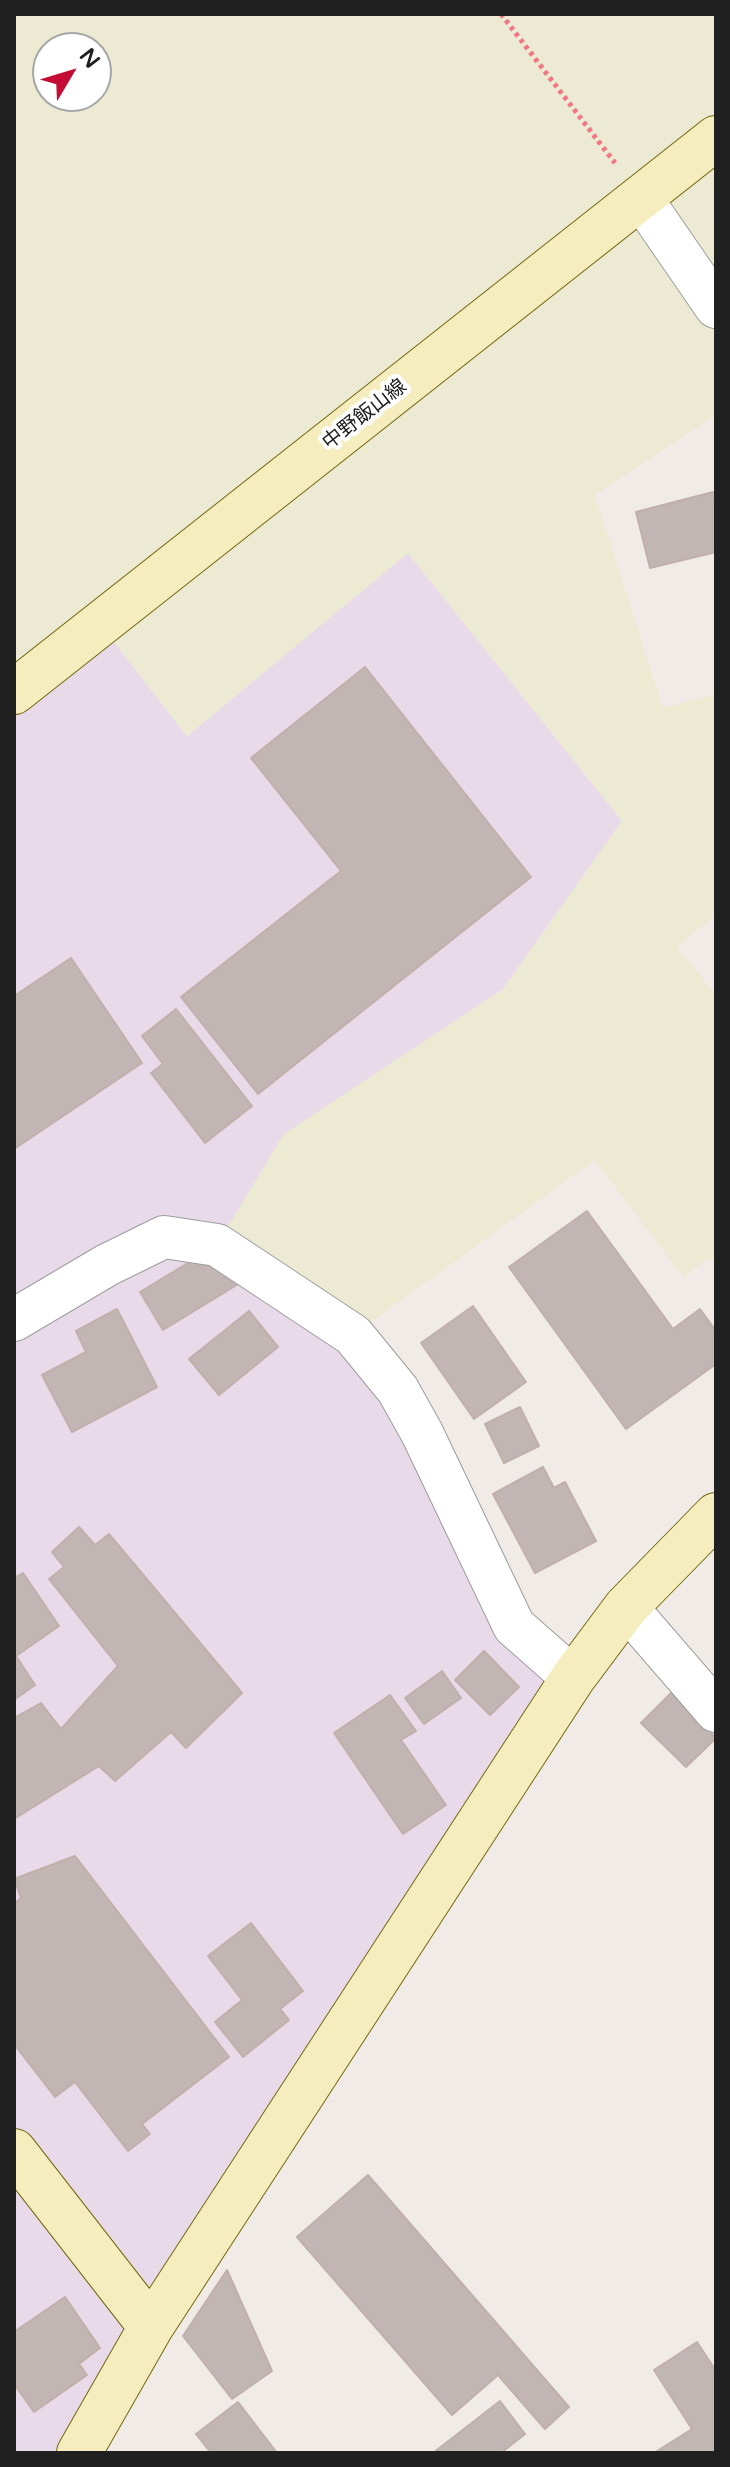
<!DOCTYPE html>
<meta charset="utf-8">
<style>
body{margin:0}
#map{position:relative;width:730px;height:2467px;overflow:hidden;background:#f0ebe7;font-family:"Varela Round",sans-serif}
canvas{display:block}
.frame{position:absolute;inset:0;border:16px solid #202020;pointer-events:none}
.north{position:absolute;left:32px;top:32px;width:80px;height:80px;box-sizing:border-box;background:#fff;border:2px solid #a6a6a6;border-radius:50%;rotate:52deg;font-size:22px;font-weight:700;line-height:32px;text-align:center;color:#202020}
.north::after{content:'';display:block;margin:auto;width:28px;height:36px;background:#c40c34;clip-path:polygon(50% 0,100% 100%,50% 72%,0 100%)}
</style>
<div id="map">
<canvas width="730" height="2467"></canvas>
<div class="frame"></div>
<div class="north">N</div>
</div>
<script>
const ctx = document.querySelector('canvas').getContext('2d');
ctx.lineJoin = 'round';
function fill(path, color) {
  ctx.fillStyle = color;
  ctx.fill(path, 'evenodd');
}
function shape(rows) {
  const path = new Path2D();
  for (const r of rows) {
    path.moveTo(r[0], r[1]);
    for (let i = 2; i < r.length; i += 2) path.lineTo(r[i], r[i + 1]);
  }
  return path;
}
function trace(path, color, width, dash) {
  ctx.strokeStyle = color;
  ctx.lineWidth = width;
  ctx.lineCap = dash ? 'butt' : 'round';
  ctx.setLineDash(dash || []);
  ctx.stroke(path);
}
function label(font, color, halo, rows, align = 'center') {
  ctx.font = font + ' "Varela Round","Noto Sans JP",sans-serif';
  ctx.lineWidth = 8;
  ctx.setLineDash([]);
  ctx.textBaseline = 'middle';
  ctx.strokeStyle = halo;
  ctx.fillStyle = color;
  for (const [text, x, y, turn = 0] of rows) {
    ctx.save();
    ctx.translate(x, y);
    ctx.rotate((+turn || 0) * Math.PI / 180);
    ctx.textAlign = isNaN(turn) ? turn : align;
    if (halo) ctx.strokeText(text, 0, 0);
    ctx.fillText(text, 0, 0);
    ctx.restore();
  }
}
fill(shape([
 [408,553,622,821,503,989,283,1135,353,1335,514,1626,573,1678,79,2453,14,2453,14,692,100,624,187,736]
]), '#e8dae9');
fill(shape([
 [14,14,716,14,716,415,595,495,663,708,716,694,716,915,677,947,716,995,716,1266,709,1257,684,1278,595,1160,353,1335,217,1245,283,1135,503,989,622,821,408,553,187,736,100,624,14,692],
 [48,48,96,48,96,96,48,96]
]), '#edead4');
const building = shape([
 [713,492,716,505,716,552,650,568,636,512,713,492],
 [365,667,531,877,258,1094,181,997,341,871,251,758,365,667],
 [71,958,142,1063,14,1149,14,996,71,958],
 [176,1009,252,1106,205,1143,151,1073,163,1064,142,1036,176,1009],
 [587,1211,673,1329,700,1309,716,1331,716,1364,626,1429,509,1267,587,1211],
 [196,1258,240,1283,163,1330,140,1292,196,1258],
 [473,1306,526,1382,474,1419,421,1343,473,1306],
 [117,1309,157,1387,72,1432,42,1375,86,1352,76,1331,117,1309],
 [249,1311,278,1347,219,1395,189,1359,249,1311],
 [520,1407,539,1446,504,1463,485,1424,520,1407],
 [543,1467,554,1488,565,1482,596,1541,535,1573,493,1494,543,1467],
 [79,1527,95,1545,109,1534,242,1693,186,1748,171,1732,115,1781,99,1766,14,1819,14,1718,41,1703,61,1729,118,1666,49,1579,64,1567,52,1552,79,1527],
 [23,1573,59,1626,16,1656,35,1685,14,1700,14,1578,23,1573],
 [484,1651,519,1687,490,1715,455,1680,484,1651],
 [442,1671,461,1698,424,1724,405,1698,442,1671],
 [671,1693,716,1738,686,1767,641,1723,671,1693],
 [390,1695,416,1731,401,1740,446,1805,403,1834,334,1733,390,1695],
 [75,1856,229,2057,142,2124,150,2134,128,2151,75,2082,55,2097,14,2044,14,1904,21,1898,14,1879,75,1856],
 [251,1923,303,1991,280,2009,289,2020,243,2057,215,2022,242,2000,208,1956,251,1923],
 [368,2175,569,2407,545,2429,498,2375,452,2415,297,2237,368,2175],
 [227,2270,272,2371,232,2399,183,2336,227,2270],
 [65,2297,100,2348,79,2364,87,2375,34,2412,14,2384,14,2332,65,2297],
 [697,2342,716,2371,716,2453,654,2453,692,2429,654,2370,697,2342],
 [500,2401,525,2434,501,2453,433,2453,500,2401],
 [238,2402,277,2453,211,2453,196,2434,238,2402]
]);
fill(building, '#c1b6b4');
trace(building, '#c1afaa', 2);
const street = shape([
 [641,198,716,307],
 [14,1320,107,1265,164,1237,217,1245,353,1335,398,1390,422,1433,514,1626,573,1678],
 [626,1607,716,1711]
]);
const secondary = shape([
 [14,692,716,138],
 [14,2151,151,2327],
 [79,2453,151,2327,573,1678,626,1607,716,1515]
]);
trace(street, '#9d9d9d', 44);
trace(secondary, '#73680c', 46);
trace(shape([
 [501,14,615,163]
]), '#f27684', 5, [4, 4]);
trace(street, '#fff', 42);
trace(secondary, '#f6edbf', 44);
label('20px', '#202020', '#fff', [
 ["中野飯山線",365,415,-38]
]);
</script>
